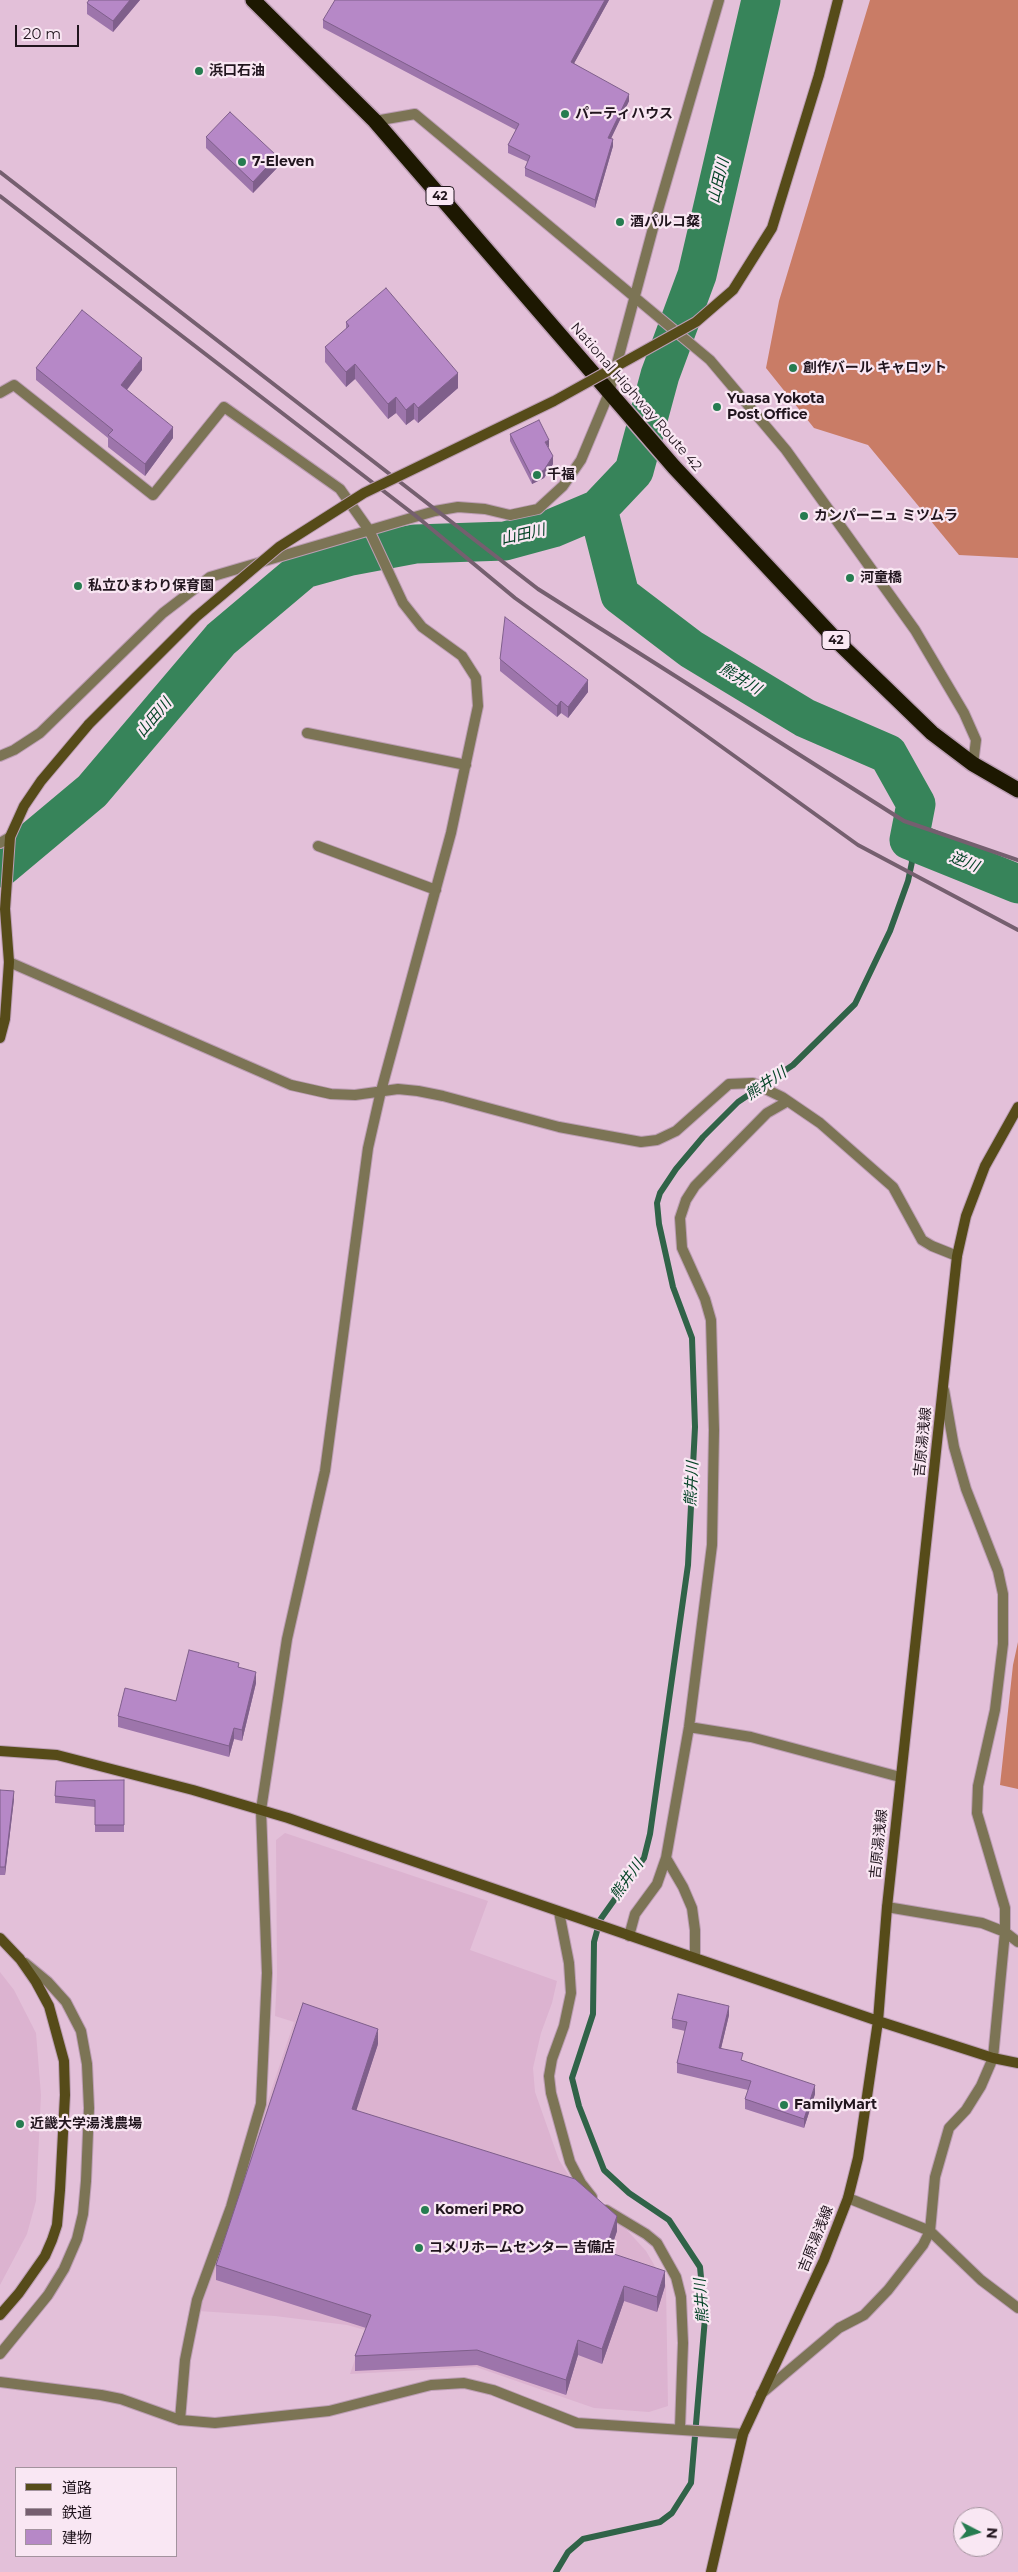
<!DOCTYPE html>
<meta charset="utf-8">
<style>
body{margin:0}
#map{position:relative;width:1018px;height:2572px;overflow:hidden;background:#e3c0d9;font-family:Montserrat,"Noto Sans JP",sans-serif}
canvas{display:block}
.legend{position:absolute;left:15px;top:2467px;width:162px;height:90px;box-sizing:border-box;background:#f9e7f3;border:1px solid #a3939e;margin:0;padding:6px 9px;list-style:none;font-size:15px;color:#21151e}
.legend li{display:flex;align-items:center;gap:10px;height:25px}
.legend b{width:25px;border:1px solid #a3939e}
.north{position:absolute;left:953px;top:2507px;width:50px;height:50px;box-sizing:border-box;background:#f9e7f3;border:1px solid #a3939e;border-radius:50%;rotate:95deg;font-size:14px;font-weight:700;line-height:20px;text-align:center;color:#21151e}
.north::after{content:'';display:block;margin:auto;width:18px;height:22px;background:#267c50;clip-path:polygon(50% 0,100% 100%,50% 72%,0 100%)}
.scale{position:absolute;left:15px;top:25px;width:64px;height:22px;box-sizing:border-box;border:2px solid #21151e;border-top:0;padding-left:6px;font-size:15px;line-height:18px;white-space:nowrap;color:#21151e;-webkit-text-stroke:4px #f9e7f3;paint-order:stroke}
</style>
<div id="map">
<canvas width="1018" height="2572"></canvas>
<ul class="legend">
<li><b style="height:6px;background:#564b19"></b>道路</li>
<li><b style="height:6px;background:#755f6f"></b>鉄道</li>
<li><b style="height:14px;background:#b688c7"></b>建物</li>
</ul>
<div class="north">N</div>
<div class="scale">20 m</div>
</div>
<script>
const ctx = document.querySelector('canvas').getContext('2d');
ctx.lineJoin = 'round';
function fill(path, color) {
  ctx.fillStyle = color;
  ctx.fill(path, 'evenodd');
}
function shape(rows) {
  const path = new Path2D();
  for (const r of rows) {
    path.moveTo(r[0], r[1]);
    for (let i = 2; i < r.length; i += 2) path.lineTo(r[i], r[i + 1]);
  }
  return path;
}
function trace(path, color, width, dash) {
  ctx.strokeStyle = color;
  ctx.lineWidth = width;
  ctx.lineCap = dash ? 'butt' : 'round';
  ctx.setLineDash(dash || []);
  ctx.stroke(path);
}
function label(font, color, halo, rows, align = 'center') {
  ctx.font = font + ' Montserrat,"Noto Sans JP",sans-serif';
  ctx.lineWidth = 4.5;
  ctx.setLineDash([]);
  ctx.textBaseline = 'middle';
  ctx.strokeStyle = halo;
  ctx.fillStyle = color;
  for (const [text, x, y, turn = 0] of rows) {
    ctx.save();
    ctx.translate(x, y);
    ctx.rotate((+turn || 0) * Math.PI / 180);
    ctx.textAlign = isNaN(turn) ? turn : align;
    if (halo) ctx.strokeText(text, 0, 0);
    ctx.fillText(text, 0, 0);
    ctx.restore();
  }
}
fill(shape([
 [285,1833,488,1901,470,1950,557,1981,552,2003,541,2033,533,2068,535,2092,559,2160,575,2185,594,2205,626,2229,646,2251,666,2285,668,2406,649,2412,594,2408,476,2367,350,2374,365,2330,347,2325,275,2316,198,2311,294,2022,275,2016,277,1975,276,1840],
 [0,1972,14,1990,36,2033,41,2095,36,2201,27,2234,0,2285]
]), '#dcb3d0');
fill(shape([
 [870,0,1018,0,1018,558,959,555,868,445,814,428,766,368,779,301],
 [1018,1642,1018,1789,1000,1785,1013,1665]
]), '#c97c66');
trace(shape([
 [556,2572,568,2552,583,2539,660,2522,672,2513,691,2483,705,2318,700,2267,669,2220,629,2193,604,2170,579,2106,572,2078,593,2014,594,1942,600,1920,644,1858,650,1834,688,1565,695,1427,692,1338,673,1287,659,1224,657,1203,660,1193,676,1169,703,1137,738,1102,793,1065,855,1004,890,931,908,881,912,862,909,840]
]), '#306348', 6);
trace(shape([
 [598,509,620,595,691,649,805,718,888,754,916,804,909,840,1018,884],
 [0,868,92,791,221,639,304,569,351,556,415,544,505,541,553,528,598,509,634,471,660,375,697,275,761,0]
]), '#37845a', 39);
const street = shape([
 [375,121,415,114,710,360,786,450,915,630,964,713,976,740,973,764],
 [0,393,14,385,153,495,224,407,340,489,369,530,403,603,422,627,462,656,476,678,478,706,451,833,381,1091,368,1148,325,1471,287,1639,261,1810,267,1973,261,2104,231,2207,197,2300,185,2360,180,2420],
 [307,733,466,765],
 [0,756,14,750,40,733,163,613,210,577,435,511,458,507,485,509,510,515,538,509,563,486,581,460,609,393,656,217,719,0],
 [0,843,10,837],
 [318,846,436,890],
 [9,962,291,1085,331,1094,355,1095,398,1089,418,1091,443,1096,559,1127,641,1142,657,1140,676,1131,729,1084,753,1083,782,1097,820,1123,893,1187,922,1240,932,1246,957,1256],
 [689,1727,751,1737,900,1777],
 [666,1858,683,1887,692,1908,695,1930,695,1957],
 [887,1907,982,1923,1005,1932,1018,1942],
 [559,1912,569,1963,571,1993,564,2026,552,2059,549,2076,551,2093,570,2162,581,2183,592,2197],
 [629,1936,635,1914,657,1884,666,1858,689,1727,712,1545,714,1430,711,1320,705,1299,682,1248,680,1218,686,1200,695,1186,767,1113,788,1101],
 [848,2198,930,2231,981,2280,1018,2308],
 [606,2210,646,2234,657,2243,676,2277,681,2297,683,2343,680,2428],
 [0,2354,48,2295,64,2269,77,2239,83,2214,86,2181,89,2108,87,2064,81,2031,66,2002,48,1982,25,1963],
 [0,2382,101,2395,121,2399,180,2420,215,2423,329,2411,431,2385,464,2383,493,2390,577,2423,743,2434],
 [761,2394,839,2328,864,2315,888,2290,923,2245,930,2231,935,2177,949,2128,966,2110,981,2086,993,2058,1005,1932,1005,1908,977,1813,978,1786,995,1710,1003,1644,1003,1594,998,1571,966,1489,954,1447,944,1390]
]);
const secondary = shape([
 [819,75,838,0],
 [0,1038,5,1019,7,991,9,962,5,909,10,837,24,806,41,781,89,724],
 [0,1751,57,1755,193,1790,288,1818,878,2021,993,2058,1018,2063],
 [0,1938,20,1959,36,1982,49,2006,64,2061,65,2095,60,2190,57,2225,52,2240,45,2256,19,2293,0,2315],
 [711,2572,743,2434,824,2260,848,2198,858,2158,878,2021,887,1907,957,1256,966,1216,985,1166,1018,1107]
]);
const highway = shape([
 [253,0,375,121,674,467,839,643,932,733,973,764,1018,790]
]);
trace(street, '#bc9eb4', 12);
trace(secondary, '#bc9eb4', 12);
trace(highway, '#bc9eb4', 18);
trace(street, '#7c7455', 10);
trace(secondary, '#564b19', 10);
trace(highway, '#1d1801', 15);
trace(shape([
 [0,172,538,589,904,821,1018,860],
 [0,196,416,516,515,598,858,845,1018,930]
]), '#755f6f', 4);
const secondaryBridge = shape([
 [89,724,196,617,279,547,364,493,554,401,696,322,733,290,772,228,819,75]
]);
trace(secondaryBridge, '#bc9eb4', 12, []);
trace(secondaryBridge, '#564b19', 10);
fill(shape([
 [89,0,140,0,113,32,87,14,87,3],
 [609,0,574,63,629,101,611,138,613,146,595,208,525,176,525,168,528,162,508,153,508,145,516,130,323,28,323,20],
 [206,137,277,168,253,193,206,148],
 [346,322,458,388,418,423,414,419,406,425,396,413,388,419,355,379,346,387,325,362,325,347,346,329],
 [36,368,142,370,127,390,173,438,145,476,108,447,108,438,36,380],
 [510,434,549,448,553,464,544,478,532,484,510,441],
 [500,659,588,692,568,718,561,713,557,717,500,671],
 [239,1667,256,1683,242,1741,234,1739,229,1757,118,1727,118,1716,176,1701],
 [124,1780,124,1832,95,1832,95,1807,55,1803,55,1796],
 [0,1790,14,1799,5,1875,0,1875],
 [729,2015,721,2048,743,2061,815,2094,804,2128,745,2109,745,2099,748,2090,677,2073,677,2063,685,2031,672,2028,672,2019],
 [378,2044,356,2110,617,2231,610,2252,665,2286,657,2312,624,2301,602,2364,578,2355,566,2395,477,2365,355,2371,355,2356,366,2328,216,2280,216,2265]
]), '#9d75ab');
fill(shape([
 [130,0,140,0,113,32,113,21],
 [605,0,609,0,571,69,571,62],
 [629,94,629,101,608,145,608,138],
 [613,139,613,146,595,208,595,200],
 [277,156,277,168,253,193,253,182],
 [142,358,142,370,121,397,121,385],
 [355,364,355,379,346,387,346,372],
 [458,373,458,388,418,423,418,408],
 [396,397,396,413,388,419,388,404],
 [414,403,414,419,406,425,406,410],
 [173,427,173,438,145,476,145,464],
 [549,440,549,448,545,442],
 [553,456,553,464,544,478,532,484,532,477],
 [588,680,588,692,568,718,568,707],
 [561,701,561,713,557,717,557,706],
 [256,1672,256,1683,242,1741,242,1730],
 [234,1728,234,1739,229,1757,229,1746],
 [14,1791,14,1799,5,1875,5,1867],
 [729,2006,729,2015,719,2057,719,2048],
 [378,2029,378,2044,352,2124,352,2109],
 [815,2085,815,2094,804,2128,804,2119],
 [617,2216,617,2231,605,2266,605,2251],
 [665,2271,665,2286,657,2312,657,2297],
 [624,2286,624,2301,602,2364,602,2349],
 [578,2340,578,2355,566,2395,566,2380]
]), '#7f5f8b');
const building = shape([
 [89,0,130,0,113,21,87,3,89,0],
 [335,0,605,0,571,62,629,94,608,138,613,139,595,200,525,168,530,156,508,145,519,124,323,20,335,0],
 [230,112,277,156,253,182,206,137,230,112],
 [386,288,458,373,418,408,414,403,406,410,396,397,388,404,355,364,346,372,325,347,349,326,346,322,386,288],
 [82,310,142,358,121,385,173,427,145,464,108,435,113,430,36,368,82,310],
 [539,420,549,440,545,442,553,456,544,470,532,477,510,434,539,420],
 [505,617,588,680,568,707,561,701,557,706,500,659,505,617],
 [189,1650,239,1663,238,1667,256,1672,242,1730,234,1728,229,1746,118,1716,125,1688,176,1701,189,1650],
 [124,1780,124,1825,95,1825,95,1800,55,1796,56,1781,124,1780],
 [0,1790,14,1791,5,1867,0,1867,0,1790],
 [678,1994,729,2006,719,2048,743,2053,741,2060,815,2085,804,2119,745,2099,751,2081,677,2063,687,2022,672,2019,678,1994],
 [303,2003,378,2029,352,2109,575,2179,617,2216,605,2251,665,2271,657,2297,624,2286,602,2349,578,2340,566,2380,477,2350,355,2356,371,2315,216,2265,303,2003]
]);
fill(building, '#b688c7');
trace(building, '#7f5f8b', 1);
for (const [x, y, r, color] of [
 [199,71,5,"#267c50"],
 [565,114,5,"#267c50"],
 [242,162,5,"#267c50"],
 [620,222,5,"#267c50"],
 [793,368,5,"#267c50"],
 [717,407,5,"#267c50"],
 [537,475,5,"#267c50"],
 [804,516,5,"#267c50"],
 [850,578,5,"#267c50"],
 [78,586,5,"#267c50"],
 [784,2105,5,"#267c50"],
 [20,2124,5,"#267c50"],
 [425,2210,5,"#267c50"],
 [419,2248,5,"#267c50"]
]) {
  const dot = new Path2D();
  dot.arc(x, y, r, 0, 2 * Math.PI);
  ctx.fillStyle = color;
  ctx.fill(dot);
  trace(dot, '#f9e7f3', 2);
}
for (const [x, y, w] of [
 [440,196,28],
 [836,640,28]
]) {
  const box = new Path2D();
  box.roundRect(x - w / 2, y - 9.5, w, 19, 4);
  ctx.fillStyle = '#f9e7f3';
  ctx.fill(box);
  trace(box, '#21151e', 1);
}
label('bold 12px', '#21151e', null, [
 ["42",440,196],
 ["42",836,640]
]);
label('bold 14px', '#21151e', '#f9e7f3', [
 ["浜口石油",209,71],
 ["パーティハウス",575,114],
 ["7-Eleven",252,162],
 ["酒パルコ粲",630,222],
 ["創作バール キャロット",803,368],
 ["Yuasa Yokota",727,399],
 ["Post Office",727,415],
 ["千福",547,475],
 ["カンパーニュ ミツムラ",814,516],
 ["河童橋",860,578],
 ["私立ひまわり保育園",88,586],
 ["FamilyMart",794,2105],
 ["近畿大学湯浅農場",30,2124],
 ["Komeri PRO",435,2210],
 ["コメリホームセンター 吉備店",429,2248]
], 'left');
label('14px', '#21151e', '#f9e7f3', [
 ["National Highway Route 42",636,397,49],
 ["吉原湯浅線",923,1442,-84],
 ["吉原湯浅線",879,1844,-84],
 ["吉原湯浅線",816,2239,-68]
]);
label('italic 15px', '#054427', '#f9e7f3', [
 ["山田川",719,181,-77],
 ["山田川",523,535,-13],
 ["熊井川",740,679,31],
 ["山田川",154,718,-50],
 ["逆川",964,862,22],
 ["熊井川",766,1084,-34],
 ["熊井川",692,1484,-87],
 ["熊井川",627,1880,-55],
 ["熊井川",702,2301,-94]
]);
</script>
